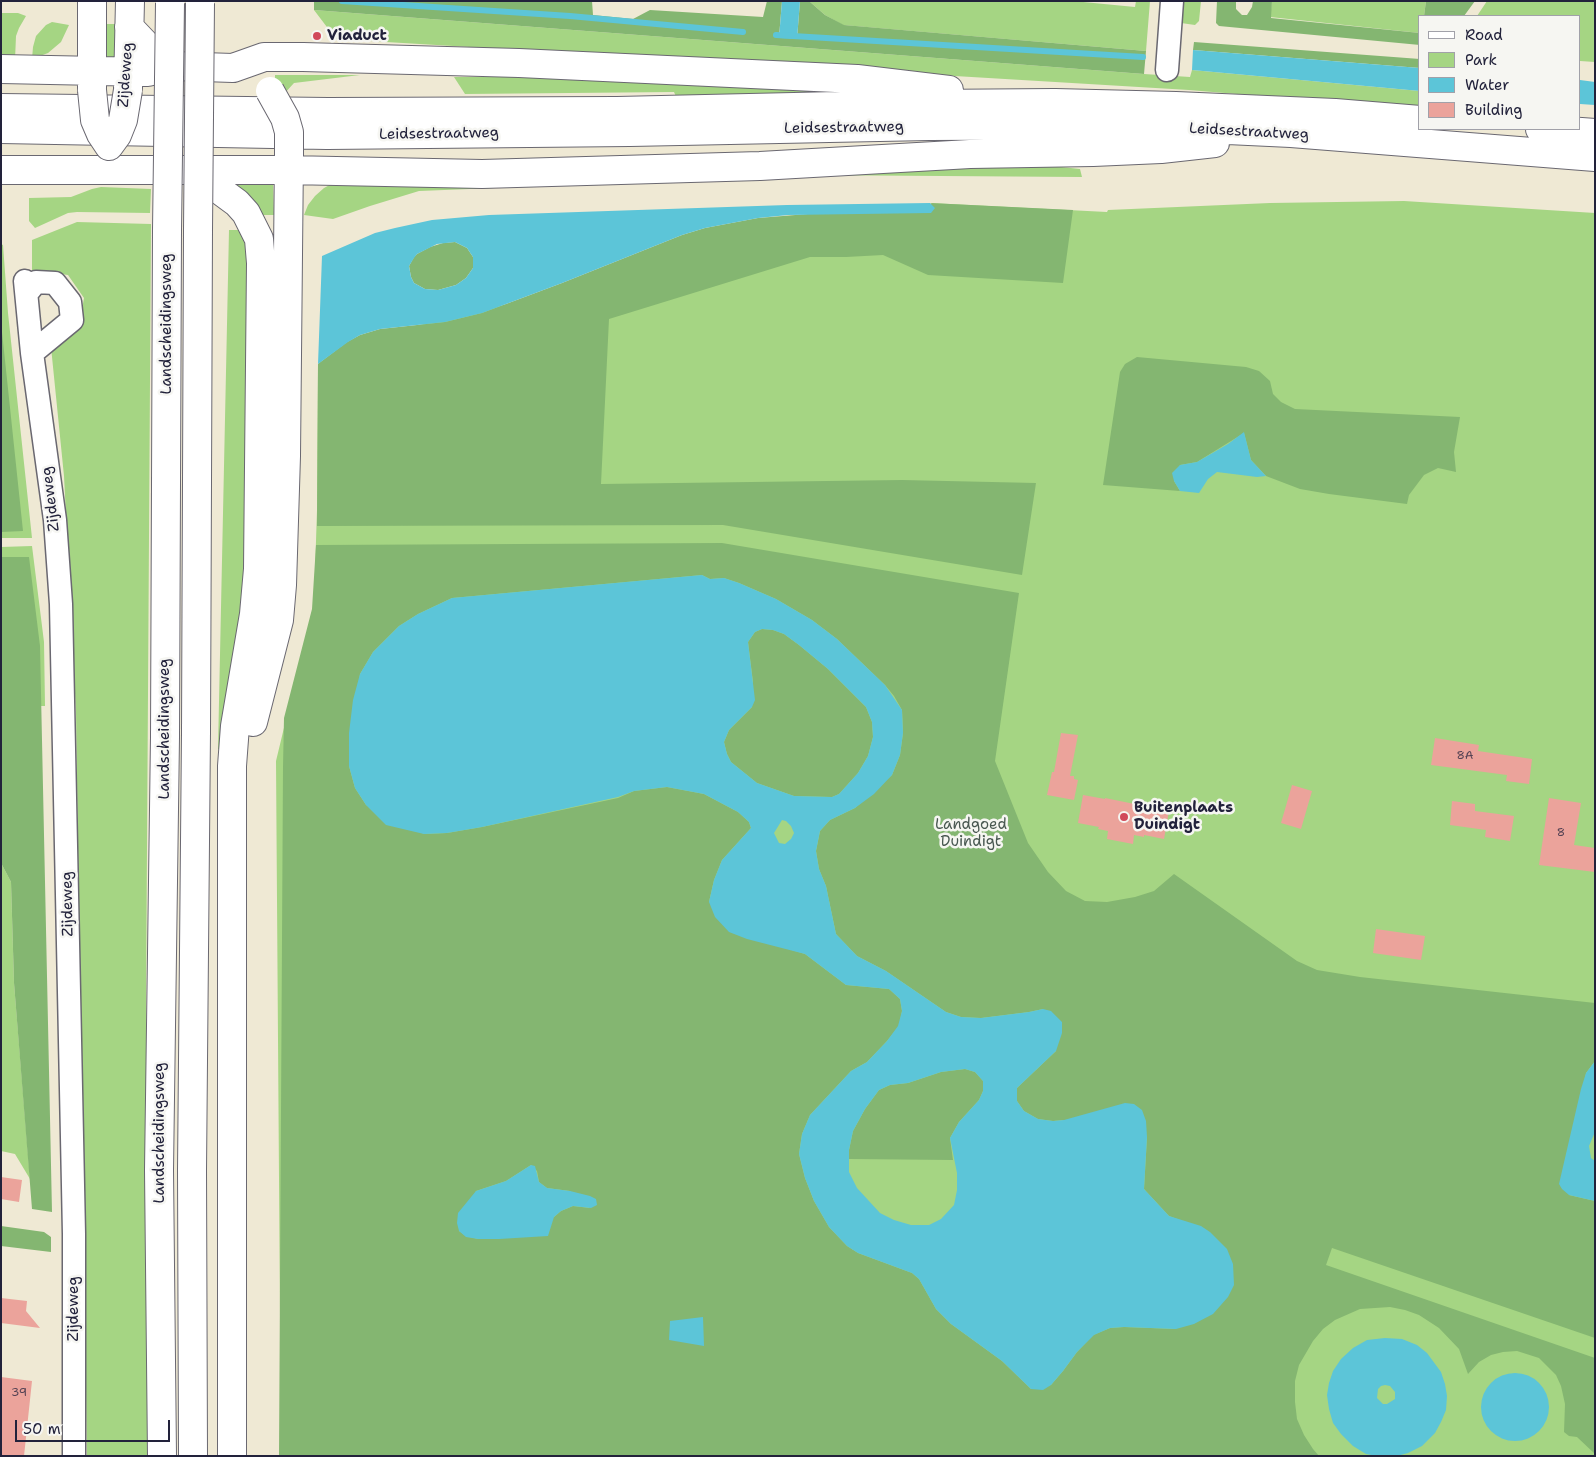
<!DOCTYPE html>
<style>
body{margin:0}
#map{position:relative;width:1596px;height:1457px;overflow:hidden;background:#efe9d4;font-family:"Shantell Sans",sans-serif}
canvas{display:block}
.frame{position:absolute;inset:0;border:2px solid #22223b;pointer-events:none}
.legend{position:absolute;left:1418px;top:15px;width:162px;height:115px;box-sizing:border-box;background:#f6f6f2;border:1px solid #a1a1a9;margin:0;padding:6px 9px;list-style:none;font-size:15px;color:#22223b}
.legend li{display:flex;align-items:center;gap:10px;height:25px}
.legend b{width:25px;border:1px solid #a1a1a9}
.scale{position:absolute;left:15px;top:1420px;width:155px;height:22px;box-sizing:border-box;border:2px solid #22223b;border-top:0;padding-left:6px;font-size:15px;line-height:18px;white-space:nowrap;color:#22223b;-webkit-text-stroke:4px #f6f6f2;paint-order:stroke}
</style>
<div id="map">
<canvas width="1596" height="1457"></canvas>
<div class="frame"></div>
<ul class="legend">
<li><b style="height:6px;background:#fff"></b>Road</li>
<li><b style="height:14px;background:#a5d583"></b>Park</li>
<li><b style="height:14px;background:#5cc5d8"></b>Water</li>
<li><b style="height:14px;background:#eba39b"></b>Building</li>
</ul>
<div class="scale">50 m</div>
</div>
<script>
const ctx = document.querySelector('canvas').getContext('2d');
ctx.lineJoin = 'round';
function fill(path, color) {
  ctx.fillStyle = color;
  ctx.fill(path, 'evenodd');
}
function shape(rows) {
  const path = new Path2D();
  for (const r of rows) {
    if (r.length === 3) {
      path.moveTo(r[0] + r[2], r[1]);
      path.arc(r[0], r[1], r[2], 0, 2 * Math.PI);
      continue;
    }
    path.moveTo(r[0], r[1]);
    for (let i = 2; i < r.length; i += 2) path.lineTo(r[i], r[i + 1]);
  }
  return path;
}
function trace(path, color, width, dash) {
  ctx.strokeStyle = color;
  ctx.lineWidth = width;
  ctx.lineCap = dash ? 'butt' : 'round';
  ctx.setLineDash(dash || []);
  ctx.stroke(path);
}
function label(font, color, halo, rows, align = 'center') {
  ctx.font = font + ' "Shantell Sans",sans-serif';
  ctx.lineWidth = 5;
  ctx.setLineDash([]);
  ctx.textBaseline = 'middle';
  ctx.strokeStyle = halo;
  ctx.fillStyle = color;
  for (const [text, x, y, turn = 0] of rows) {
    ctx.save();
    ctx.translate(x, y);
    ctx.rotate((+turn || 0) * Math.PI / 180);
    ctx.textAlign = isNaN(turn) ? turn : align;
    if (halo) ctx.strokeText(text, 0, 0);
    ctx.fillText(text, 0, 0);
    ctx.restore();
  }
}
fill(shape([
 [809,1,1073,1,1135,7,1136,1,1150,1,1146,51,843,25,825,15],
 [1182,1,1201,1,1199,21,1195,25,1181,23],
 [1272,1,1426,1,1424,16,1420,16,1420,33,1270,17],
 [1487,1,1595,1,1595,62,1580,61,1580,16,1477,16],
 [314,10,1144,74,1190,77,1192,70,1420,91,1420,104,1416,109,1189,90,336,39],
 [1,13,18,13,26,16,19,28,16,36,15,60,1,58],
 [52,22,69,25,61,42,48,53,32,59,33,47,36,36,46,25],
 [103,24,118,24,117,61,102,60],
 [275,75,360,75,294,83,284,94,275,79],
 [454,77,570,77,858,85,858,95,677,99,674,92,465,94],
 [849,165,1052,166,1080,169,1082,177,801,175,646,182,419,191,370,206,333,219,304,215,308,205,315,196,324,188,337,181],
 [223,179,273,180,274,215,257,215],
 [101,187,151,189,150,213,77,212,68,213,35,228,29,221,29,198,71,197,92,189],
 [1404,201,1595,213,1595,1456,281,1456,276,761,314,603,317,510,318,364,347,342,932,204,930,203,1107,212,1108,210,1270,203],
 [77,222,151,224,146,1005,151,1456,87,1456,76,713,64,476,51,347,79,326,84,298,68,275,32,270,32,240],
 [229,230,239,230,248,239,246,595,223,750,218,749],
 [1,244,3,245,8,313,32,538,1,538],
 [32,546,44,642,45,706,1,706,1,547],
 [1,863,11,882,14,983,30,1179,15,1154,1,1151]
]), '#a5d583');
fill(shape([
 [314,1,592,1,593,15,633,19,650,10,763,17,767,1,782,1,779,37,797,39,800,1,809,1,825,15,844,25,1146,51,1144,74,314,10],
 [1217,1,1236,1,1236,9,1242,15,1247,15,1252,7,1253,1,1272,1,1271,18,1420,33,1420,45,1219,26,1216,23],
 [1426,1,1475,1,1464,16,1424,16],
 [1194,42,1420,59,1420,68,1193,50],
 [930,203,1073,210,1063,283,928,275,883,255,846,257,810,257,609,319,601,484,902,480,1036,483,1022,575,723,525,317,526,318,364,347,342,360,335,380,329,445,322,482,313,562,283,682,235,705,228,758,218,932,204],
 [455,242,467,248,473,257,474,263,473,268,466,278,456,285,438,290,425,289,414,283,411,277,409,266,414,257,417,254,430,247,443,243],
 [2,332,23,531,1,532],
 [1137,357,1246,367,1259,371,1270,381,1273,394,1281,402,1295,409,1460,417,1454,452,1456,472,1438,468,1424,475,1409,495,1407,504,1329,494,1300,489,1266,476,1251,460,1244,433,1197,462,1180,465,1174,481,1180,491,1103,485,1120,372,1125,364],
 [722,543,1019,593,995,761,1028,843,1048,872,1066,891,1085,901,1107,902,1135,897,1154,891,1174,874,1297,961,1317,970,1360,977,1595,1003,1595,1061,1586,1073,1569,1195,1595,1201,1595,1338,1332,1248,1326,1265,1595,1358,1595,1454,1577,1437,1569,1436,1564,1432,1565,1404,1561,1386,1556,1375,1539,1358,1517,1351,1503,1352,1491,1355,1479,1362,1468,1374,1459,1349,1439,1328,1419,1315,1405,1310,1390,1307,1360,1309,1335,1320,1323,1329,1313,1341,1299,1365,1295,1381,1295,1402,1297,1419,1304,1435,1313,1449,1319,1456,279,1456,283,767,284,718,312,609,316,545],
 [702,575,710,579,724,578,739,583,776,599,812,620,837,639,885,685,894,696,902,710,903,733,900,755,892,775,855,808,830,820,820,831,816,851,819,869,826,886,836,934,857,956,886,971,946,1012,961,1017,981,1018,1029,1012,1043,1009,1056,1051,1017,1088,1017,1101,1024,1111,1038,1119,1053,1121,1064,1120,1147,1137,1144,1189,1169,1216,1185,1222,1176,1329,1124,1327,1110,1328,1093,1335,1077,1352,1063,1371,1051,1385,1031,1389,1002,1361,951,1324,936,1309,919,1279,912,1273,858,1253,847,1246,829,1227,814,1201,805,1178,799,1154,802,1134,810,1115,851,1071,867,1062,887,1041,899,1026,902,1011,900,999,889,989,846,985,805,954,782,947,709,902,714,880,722,860,751,828,749,822,738,812,704,794,667,787,634,791,618,798,482,827,447,833,424,834,366,805,355,788,349,766,360,674,373,652,399,626,418,614,452,598],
 [531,1165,537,1171,539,1182,547,1188,570,1191,590,1208,573,1206,561,1211,554,1217,478,1239,466,1236,459,1231,476,1191,506,1181],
 [1,557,29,557,40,646,52,1212,32,1209,14,983,11,882,1,863],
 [762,629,773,630,784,634,799,645,828,669,866,707,872,722,873,737,868,756,858,773,839,794,832,797,794,796,757,783,731,762,727,754,724,742,729,730,752,707,753,682,748,642,755,632],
 [965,1069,975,1072,983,1081,983,1091,979,1100,959,1122,950,1138,953,1160,849,1159,849,1150,853,1131,865,1109,879,1090,890,1085,908,1083,941,1072],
 [1,1226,44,1232,51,1237,51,1252,1,1246]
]), '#84b671');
fill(shape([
 [782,1,800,1,797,39,779,38],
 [1193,50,1420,68,1420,91,1192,70],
 [1580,80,1595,82,1595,105,1580,104],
 [930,203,935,208,931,213,788,215,758,218,705,228,682,235,562,283,482,313,445,322,380,329,360,335,348,342,318,364,322,256,375,233,395,228,432,220,489,215,787,205],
 [455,242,467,248,473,257,473,268,466,278,456,285,438,290,425,289,414,283,411,277,409,266,414,258,417,254,437,244],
 [1244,432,1251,460,1266,476,1257,477,1217,472,1208,479,1199,493,1180,491,1174,481,1172,473,1180,465,1197,462,1228,444],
 [702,575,710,579,724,578,739,583,776,599,812,620,837,639,885,685,902,710,903,733,900,755,892,775,874,794,855,808,830,820,820,831,816,851,819,869,826,886,836,934,857,956,886,971,946,1012,961,1017,981,1018,1029,1012,1043,1009,1051,1011,1062,1022,1062,1033,1056,1051,1017,1088,1017,1101,1024,1111,1038,1119,1053,1121,1064,1120,1125,1103,1134,1104,1142,1110,1146,1121,1147,1137,1144,1189,1169,1216,1201,1226,1210,1232,1227,1249,1233,1264,1234,1285,1228,1297,1213,1314,1194,1324,1176,1329,1124,1327,1110,1328,1094,1335,1077,1352,1063,1371,1051,1385,1043,1390,1031,1389,1002,1361,951,1324,936,1309,919,1279,912,1273,858,1253,847,1246,829,1227,814,1201,805,1178,799,1154,802,1134,810,1115,851,1071,867,1062,887,1041,898,1026,902,1011,900,999,889,989,846,985,805,954,747,939,729,932,715,917,709,902,714,880,722,860,751,828,749,822,738,812,704,794,667,787,634,791,618,797,482,827,447,833,424,834,386,825,366,805,355,788,349,766,349,733,353,700,360,674,373,652,399,626,418,614,452,598],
 [762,629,773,630,784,634,799,645,828,669,866,707,872,722,873,737,868,756,858,773,839,794,832,797,794,796,757,783,731,762,727,754,724,742,729,730,752,707,755,700,748,642,755,632],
 [782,820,786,821,791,826,794,833,791,839,785,844,779,843,774,833],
 [965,1069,975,1072,983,1081,983,1091,979,1100,959,1122,950,1138,957,1173,957,1190,954,1205,941,1219,929,1225,911,1225,894,1220,880,1213,857,1188,849,1172,849,1150,853,1131,865,1109,879,1090,890,1085,908,1083,941,1072],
 [1595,1061,1595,1132,1589,1146,1591,1158,1595,1161,1595,1201,1569,1195,1562,1189,1559,1184,1581,1089,1586,1073],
 [531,1165,535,1166,539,1182,547,1188,570,1191,590,1196,596,1199,597,1205,591,1208,573,1206,561,1211,554,1217,548,1236,499,1239,478,1239,466,1237,459,1231,457,1223,458,1213,476,1191,506,1181],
 [703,1317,704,1346,669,1340,670,1321],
 [1385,1338,1402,1339,1417,1345,1427,1353,1441,1372,1445,1384,1447,1396,1446,1410,1441,1422,1435,1433,1422,1446,1408,1453,1397,1456,1377,1456,1366,1454,1353,1446,1341,1434,1333,1423,1329,1409,1327,1395,1329,1383,1333,1371,1341,1359,1353,1348,1367,1340],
 [1385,1385,1390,1386,1395,1392,1395,1399,1387,1404,1383,1404,1377,1398,1378,1389,1381,1386],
 [1515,1407,34]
]), '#5cc5d8');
trace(shape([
 [342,1,570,16,743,32],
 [776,35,1143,57]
]), '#5cc5d8', 6);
fill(shape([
 [1061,733,1078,735,1070,776,1074,776,1074,779,1078,780,1074,800,1047,795,1052,772,1054,772],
 [1435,738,1479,745,1478,751,1532,759,1529,784,1506,781,1507,775,1431,765],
 [1292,785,1312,791,1301,829,1281,823],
 [1083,795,1105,799,1105,798,1169,811,1164,839,1144,835,1144,837,1134,835,1133,844,1107,839,1108,831,1098,829,1099,827,1078,823],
 [1549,798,1581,803,1574,845,1595,848,1595,872,1539,865],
 [1452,801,1475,804,1475,811,1514,816,1510,841,1485,837,1486,830,1450,825],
 [1376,929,1425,936,1421,960,1373,953],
 [1,1177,22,1180,19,1202,1,1199],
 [1,1298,27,1301,26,1311,40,1328,1,1323],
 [1,1377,32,1381,24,1456,1,1456]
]), '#eba39b');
const street = shape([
 [1167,70,1172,1],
 [25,281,32,353,55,520,61,604,74,1234,74,1456],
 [27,293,36,282,55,283,70,302,72,320,32,353]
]);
const primary = shape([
 [92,1,92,88],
 [129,27,148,47,173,66],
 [1,69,148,72,173,66,233,68,264,57,303,57,519,63,857,79,949,90],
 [128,88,130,1],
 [1,108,328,112,617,111,926,104,1055,103,1176,106,1335,113,1420,120],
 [1,129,327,135,630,132,929,126,1122,125,1291,133,1595,157],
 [1540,129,1595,133],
 [1,170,288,170,482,174,760,166,970,154,1093,152,1161,149,1215,143],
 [197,170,218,189,237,203,246,213,259,239,261,263,258,569,254,614,235,726,232,766,232,1456],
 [253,722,279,620,282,585,286,456,289,154],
 [162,1456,159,1170,165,737,167,230],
 [193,1456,192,1170,196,732,198,230]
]);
trace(street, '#6a6871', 25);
trace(primary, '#6a6871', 30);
trace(street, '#fff', 22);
trace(primary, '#fff', 28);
const primaryBridge = shape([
 [92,90,95,120,101,134,109,146,117,135,123,120,128,90],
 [270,91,285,118,289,132,289,154],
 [167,230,170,3],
 [198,230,200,3]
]);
trace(primaryBridge, '#6a6871', 30, []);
trace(primaryBridge, '#fff', 28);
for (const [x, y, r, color] of [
 [317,36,5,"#d1495b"],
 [1124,817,5,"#d1495b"]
]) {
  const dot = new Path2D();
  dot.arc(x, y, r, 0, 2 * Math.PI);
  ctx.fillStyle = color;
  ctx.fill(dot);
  trace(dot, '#f6f6f2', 2);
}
label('12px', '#544253', null, [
 ["8A",1465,756],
 ["8",1561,833],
 ["39",19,1393]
]);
label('bold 15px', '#22223b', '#f6f6f2', [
 ["Viaduct",327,36],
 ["Buitenplaats",1134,808],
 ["Duindigt",1134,825]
], 'left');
label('15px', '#22223b', '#f6f6f2', [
 ["Zijdeweg",126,75,-86],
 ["Leidsestraatweg",844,128,-1],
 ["Leidsestraatweg",1249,132,3],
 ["Leidsestraatweg",439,134,-1],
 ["Landscheidingsweg",167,324,-90],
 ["Zijdeweg",51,499,-97],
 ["Landscheidingsweg",165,729,-90],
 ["Zijdeweg",68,904,-91],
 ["Landscheidingsweg",160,1133,-90],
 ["Zijdeweg",74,1309,-90]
]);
label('15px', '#495851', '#f6f6f2', [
 ["Landgoed",971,825],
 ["Duindigt",971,842]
]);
</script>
